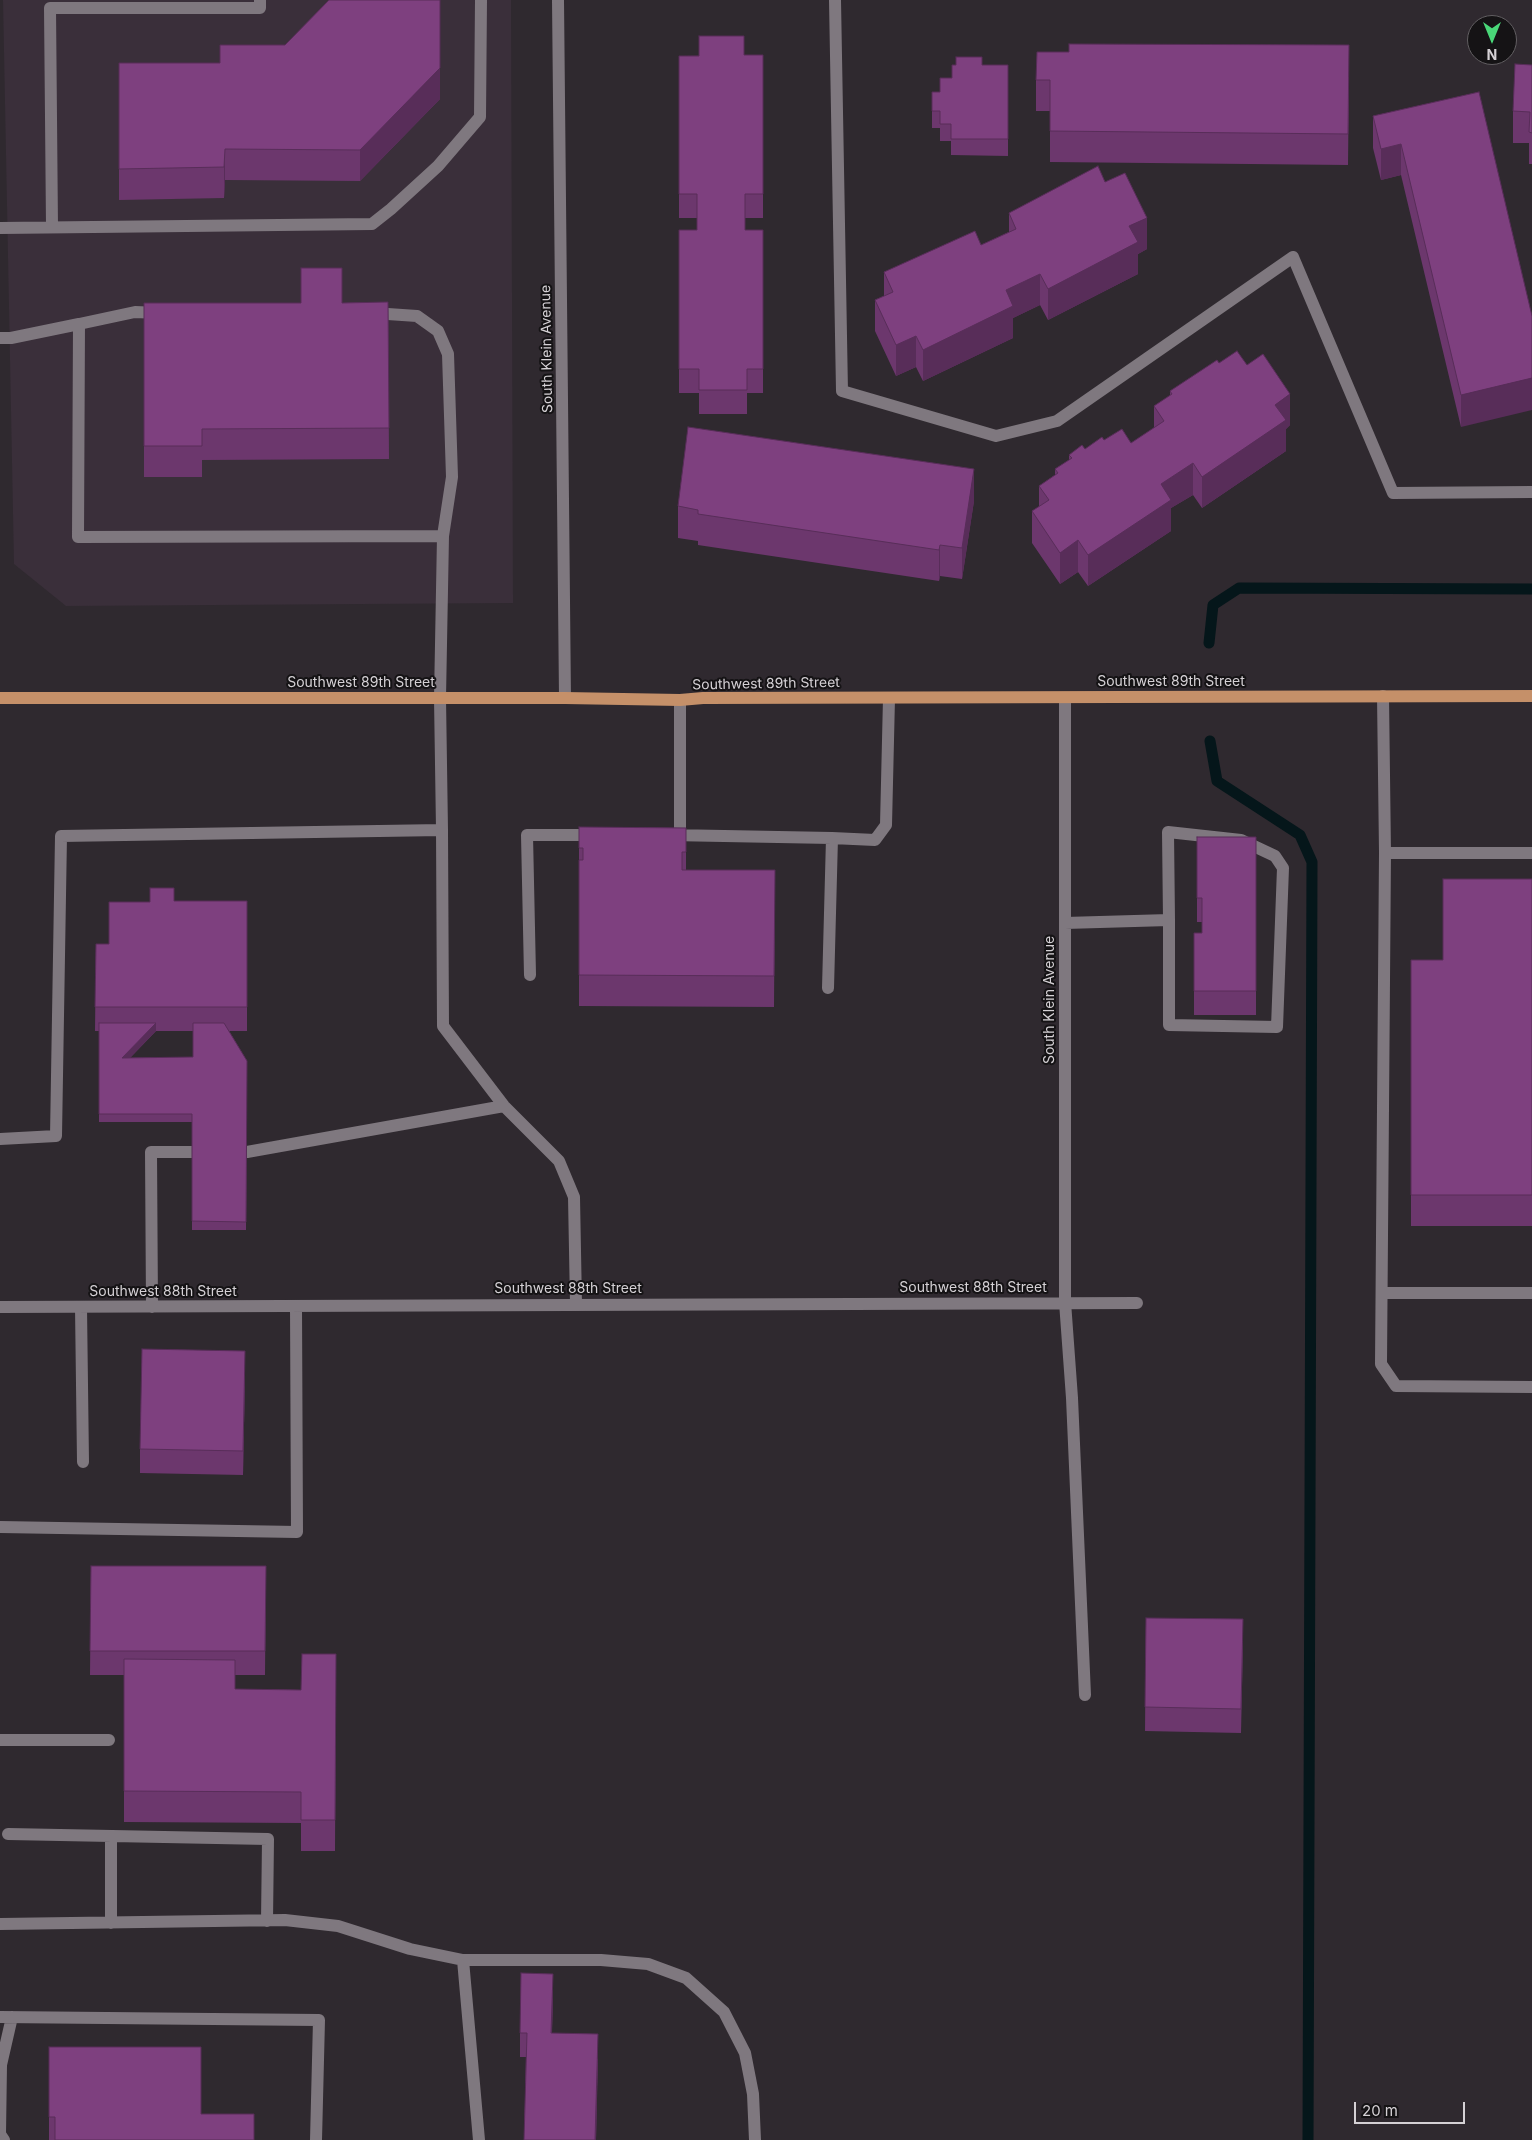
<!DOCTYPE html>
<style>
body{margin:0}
#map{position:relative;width:1532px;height:2140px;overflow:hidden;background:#2f292f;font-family:Inter,sans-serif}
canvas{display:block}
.north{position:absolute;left:1467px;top:15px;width:50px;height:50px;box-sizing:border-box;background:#151315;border:1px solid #625f62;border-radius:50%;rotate:180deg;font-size:14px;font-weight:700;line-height:20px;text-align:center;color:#d5d1d5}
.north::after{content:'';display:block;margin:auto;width:18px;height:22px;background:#49d778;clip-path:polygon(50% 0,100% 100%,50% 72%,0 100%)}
.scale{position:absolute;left:1354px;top:2102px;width:111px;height:22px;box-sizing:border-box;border:2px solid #d5d1d5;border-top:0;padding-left:6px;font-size:15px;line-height:18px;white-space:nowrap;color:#d5d1d5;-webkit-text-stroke:4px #151315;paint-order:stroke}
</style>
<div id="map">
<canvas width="1532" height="2140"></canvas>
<div class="north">N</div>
<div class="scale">20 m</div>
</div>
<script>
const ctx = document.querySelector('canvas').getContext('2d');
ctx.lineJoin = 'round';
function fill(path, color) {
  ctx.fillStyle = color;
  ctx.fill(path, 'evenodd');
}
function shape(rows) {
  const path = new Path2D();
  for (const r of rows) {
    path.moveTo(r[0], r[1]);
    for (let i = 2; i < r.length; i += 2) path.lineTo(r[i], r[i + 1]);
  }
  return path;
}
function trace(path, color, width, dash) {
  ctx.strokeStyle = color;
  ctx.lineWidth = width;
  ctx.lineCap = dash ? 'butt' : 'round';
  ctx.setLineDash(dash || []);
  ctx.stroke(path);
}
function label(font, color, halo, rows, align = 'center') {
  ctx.font = font + ' Inter,sans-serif';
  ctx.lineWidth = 4;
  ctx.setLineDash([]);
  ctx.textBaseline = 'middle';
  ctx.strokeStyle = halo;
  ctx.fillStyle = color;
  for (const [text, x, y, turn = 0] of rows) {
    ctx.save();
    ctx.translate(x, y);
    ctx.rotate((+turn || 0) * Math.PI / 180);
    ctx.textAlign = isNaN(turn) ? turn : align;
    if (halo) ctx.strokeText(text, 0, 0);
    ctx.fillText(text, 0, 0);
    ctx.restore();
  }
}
fill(shape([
 [3,0,511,0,513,603,66,606,14,564]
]), '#3a2f3a');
trace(shape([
 [1209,643,1213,605,1239,588,1532,589],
 [1210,741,1217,781,1300,835,1312,862,1308,2140]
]), '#05161a', 11);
trace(shape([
 [558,0,565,698],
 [835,0,842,391,996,436,1057,421,1293,257,1393,493,1532,492],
 [52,227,50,8,260,8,260,0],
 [0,228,372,224,391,209,438,166,480,117,481,0],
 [373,313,417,316,438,331,448,354,452,477,443,536,440,698,442,830],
 [79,324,135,312,159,313],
 [0,338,11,338,79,324,78,537,443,536],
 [1383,696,1385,853,1381,1364,1396,1386,1532,1387],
 [1065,698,1065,1302,1072,1398,1085,1695],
 [680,700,680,835],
 [670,835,832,838],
 [1385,853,1532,853],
 [1065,923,1169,920,1168,832,1241,840,1275,856,1283,868,1277,1027,1169,1025,1169,920],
 [530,975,527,835,595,835],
 [828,988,832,838,875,840,886,825,889,698],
 [0,1139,56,1136,61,836,442,830,443,1026,504,1106,559,1161,574,1197,576,1304],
 [247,1152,504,1106],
 [1382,1293,1532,1293],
 [0,1307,1137,1303],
 [81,1307,83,1462],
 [152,1307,151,1152,192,1152],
 [0,1527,297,1532,296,1306],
 [0,1740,109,1740],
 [8,1834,268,1839,267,1921],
 [111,1836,111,1923],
 [0,1924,285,1920,338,1926,410,1949,463,1960,601,1960,648,1964,686,1978,724,2012,745,2053,753,2094,755,2140],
 [463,1960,479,2140],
 [0,2017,319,2020,316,2140],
 [4,2140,0,2134,1,2065,12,2017]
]), '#7f787f', 12);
trace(shape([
 [0,698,565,698,680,700,703,698,1532,696]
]), '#c59069', 12);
fill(shape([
 [763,55,763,218,745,218,745,230,763,230,763,393,747,393,747,414,699,414,699,393,679,393,679,230,697,230,697,218,679,218,679,56],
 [119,63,440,99,360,181,225,180,224,198,119,200],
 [982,65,1008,65,1008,156,951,155,951,141,940,141,940,128,932,128,932,92,940,92,952,78],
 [1532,65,1532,164,1529,164,1529,143,1513,143,1513,111],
 [1349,77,1348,165,1050,162,1050,111,1036,111,1036,80],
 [1479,92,1461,427,1401,175,1381,180,1373,148,1373,116],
 [1105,182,1147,249,1138,254,1138,274,1048,320,1040,305,1013,318,1013,338,923,381,916,367,896,376,875,331,875,300,884,296,884,272,981,245,1009,232,1009,213],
 [301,268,342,303,388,302,389,459,202,460,202,477,144,477,144,303,301,303],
 [1219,363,1247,365,1290,425,1286,429,1286,451,1202,508,1193,495,1171,508,1171,531,1088,586,1078,572,1060,584,1032,543,1032,511,1039,507,1039,486,1055,475,1055,469,1069,460,1069,455,1085,449,1104,440,1131,443,1154,428,1154,406,1170,396,1170,391],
 [974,501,962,579,940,576,939,581,698,545,698,541,678,538,678,506],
 [579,827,686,828,686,870,775,870,774,1007,579,1006],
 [1197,837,1256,837,1256,1015,1194,1015,1194,933,1202,933,1202,922,1197,922],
 [1532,879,1532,1226,1411,1226,1411,960,1443,960],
 [174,901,247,901,247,1031,229,1031,247,1061,246,1230,192,1230,192,1122,99,1122,99,1031,95,1031,96,944,109,944,150,902],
 [156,1031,193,1031,193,1057,130,1058],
 [245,1375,243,1475,140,1473,140,1449],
 [91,1566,266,1566,265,1675,235,1675,235,1689,301,1690,336,1654,335,1851,301,1851,301,1823,124,1822,124,1675,90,1675],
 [1146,1618,1243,1643,1241,1733,1145,1731],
 [553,1998,552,2033,598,2059,596,2140,524,2140,526,2057,520,2057,520,2033],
 [49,2047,201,2114,254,2140,49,2140]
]), '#6c376d');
fill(shape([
 [440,68,440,99,360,181,360,150],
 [1401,144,1401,175,1381,180,1381,149],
 [225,149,225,180,224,198,224,167],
 [1147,218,1147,249,1138,254,1138,274,1048,320,1048,289,1129,226],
 [1040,274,1040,305,1013,318,1013,338,923,381,923,350,1006,290],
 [916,336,916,367,896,376,896,345],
 [1532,378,1532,410,1461,427,1461,395],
 [1290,394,1290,425,1286,429,1286,451,1202,508,1202,477,1275,405],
 [1193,463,1193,495,1171,508,1171,531,1088,586,1088,555,1161,484],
 [974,469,974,501,962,579,962,548],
 [1078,540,1078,572,1060,584,1060,553],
 [940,545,940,576,939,581,939,550],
 [156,1023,156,1031,122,1066,122,1058],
 [245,1351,245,1375,243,1475,243,1451],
 [553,1974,553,1998,551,2057,551,2033],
 [598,2034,596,2140,595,2140]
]), '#582d59');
const building = shape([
 [329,0,440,0,440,68,360,150,225,149,224,167,119,169,119,63,220,63,220,45,285,45,329,0],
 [699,36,744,36,744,55,763,55,763,194,745,194,745,230,763,230,763,369,747,369,747,390,699,390,699,369,679,369,679,230,697,230,697,194,679,194,679,56,699,56,699,36],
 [1069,44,1349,45,1348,134,1050,131,1050,80,1036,80,1037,52,1069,52,1069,44],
 [956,57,982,57,982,65,1008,65,1008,139,951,139,951,124,940,124,940,111,932,111,932,92,940,92,940,78,952,78,952,65,956,65,956,57],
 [1515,64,1532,65,1532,133,1529,132,1530,112,1513,111,1515,64],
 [1479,92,1532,316,1532,378,1461,395,1401,144,1381,149,1373,116,1479,92],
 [1098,166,1105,182,1125,173,1147,218,1129,226,1138,242,1048,289,1040,274,1006,290,1013,306,923,350,916,336,896,345,875,300,893,292,884,272,975,231,981,245,1016,229,1009,213,1098,166],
 [301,268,342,268,342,303,388,302,389,428,202,429,202,446,144,446,144,303,301,303,301,268],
 [1237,351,1247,365,1263,354,1290,394,1275,405,1286,420,1202,477,1193,463,1161,484,1171,500,1088,555,1078,540,1060,553,1032,511,1049,500,1039,486,1058,473,1055,469,1072,458,1069,455,1082,445,1085,449,1102,437,1104,440,1122,429,1131,443,1164,421,1154,406,1172,394,1170,391,1217,360,1219,363,1237,351],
 [688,427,974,469,962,548,940,545,939,550,698,514,698,510,678,506,688,427],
 [579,827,686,828,686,852,682,852,682,870,775,870,774,976,579,975,579,860,583,860,583,848,579,848,579,827],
 [1197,837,1256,837,1256,991,1194,991,1194,933,1202,933,1202,898,1197,898,1197,837],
 [1443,879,1532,879,1532,1195,1411,1195,1411,960,1443,960,1443,879],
 [150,888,174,888,174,901,247,901,247,1007,95,1007,96,944,109,944,109,902,150,902,150,888],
 [99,1023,156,1023,122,1058,193,1057,193,1023,224,1023,247,1061,246,1222,192,1221,192,1114,99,1114,99,1023],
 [142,1349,245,1351,243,1451,140,1449,142,1349],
 [91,1566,266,1566,265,1651,90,1651,91,1566],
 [1146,1618,1243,1619,1241,1709,1145,1707,1146,1618],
 [302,1654,336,1654,335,1820,301,1820,301,1792,124,1791,124,1659,235,1660,235,1689,301,1690,302,1654],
 [521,1973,553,1974,551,2033,598,2034,595,2140,524,2140,527,2033,520,2033,521,1973],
 [49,2047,201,2047,201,2114,254,2114,254,2140,55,2140,55,2117,49,2117,49,2047]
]);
fill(building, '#7e407f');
trace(building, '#582d59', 1);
label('14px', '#d5d1d5', '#151315', [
 ["South Klein Avenue",547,349,-91],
 ["Southwest 89th Street",1171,682],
 ["Southwest 89th Street",361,683],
 ["Southwest 89th Street",766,684,-1],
 ["South Klein Avenue",1050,1000,-90],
 ["Southwest 88th Street",973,1288],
 ["Southwest 88th Street",568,1289],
 ["Southwest 88th Street",163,1292]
]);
</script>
